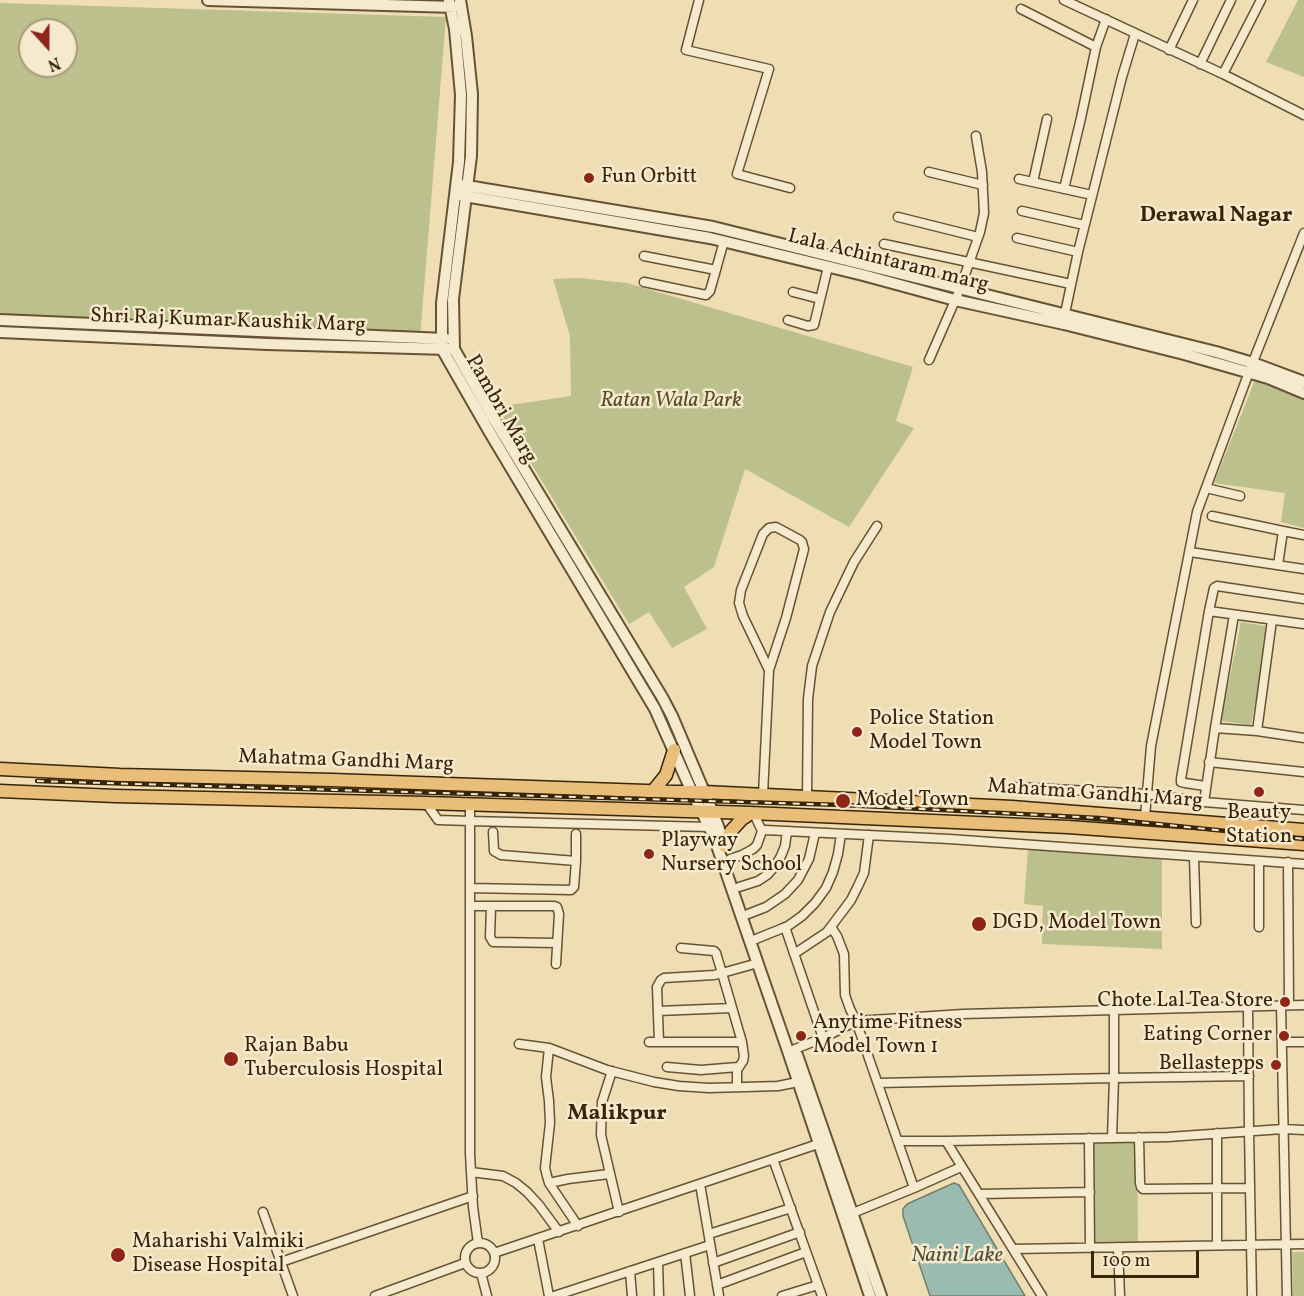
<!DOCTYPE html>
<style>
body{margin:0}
#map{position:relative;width:1304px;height:1296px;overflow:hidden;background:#efddb4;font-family:Vollkorn,serif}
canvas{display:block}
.north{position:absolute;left:18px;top:18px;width:60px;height:60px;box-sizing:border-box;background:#f5e9ce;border:2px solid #a99b7f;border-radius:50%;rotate:159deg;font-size:16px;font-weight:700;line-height:24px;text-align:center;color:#382508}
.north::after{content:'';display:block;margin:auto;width:21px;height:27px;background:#8f2418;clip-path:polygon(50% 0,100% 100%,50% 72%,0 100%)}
.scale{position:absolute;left:1091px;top:1251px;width:108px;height:27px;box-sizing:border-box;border:3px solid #382508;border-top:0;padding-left:8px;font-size:18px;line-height:21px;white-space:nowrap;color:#382508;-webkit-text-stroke:4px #f5e9ce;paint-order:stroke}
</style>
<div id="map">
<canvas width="1304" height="1296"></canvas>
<div class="north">N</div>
<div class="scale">100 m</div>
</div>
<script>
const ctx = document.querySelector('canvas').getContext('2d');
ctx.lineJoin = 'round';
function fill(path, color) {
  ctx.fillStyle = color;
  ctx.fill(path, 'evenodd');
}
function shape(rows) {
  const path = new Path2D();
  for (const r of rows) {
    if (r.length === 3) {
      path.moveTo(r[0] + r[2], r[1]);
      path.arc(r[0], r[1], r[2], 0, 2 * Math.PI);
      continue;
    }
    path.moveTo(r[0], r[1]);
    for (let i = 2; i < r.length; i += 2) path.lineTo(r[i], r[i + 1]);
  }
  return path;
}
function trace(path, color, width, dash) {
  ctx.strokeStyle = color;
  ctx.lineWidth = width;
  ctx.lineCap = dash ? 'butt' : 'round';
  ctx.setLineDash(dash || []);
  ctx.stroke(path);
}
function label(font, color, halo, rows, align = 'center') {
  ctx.font = font + ' Vollkorn,serif';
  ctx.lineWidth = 5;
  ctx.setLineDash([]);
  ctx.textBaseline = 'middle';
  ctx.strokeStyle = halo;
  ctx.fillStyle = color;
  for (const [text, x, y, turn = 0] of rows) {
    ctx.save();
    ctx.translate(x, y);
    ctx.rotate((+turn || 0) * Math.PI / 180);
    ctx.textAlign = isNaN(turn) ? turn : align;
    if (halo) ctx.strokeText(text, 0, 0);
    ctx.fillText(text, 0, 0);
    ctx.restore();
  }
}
fill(shape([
 [1298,0,1304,0,1304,77,1266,62],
 [0,3,446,17,420,338,0,318],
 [30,30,66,30,66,66,30,66],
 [579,278,627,283,913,367,896,421,914,428,849,527,745,469,714,567,684,587,707,629,672,648,649,612,629,624,497,407,571,396,570,336,553,279],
 [1255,380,1304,400,1304,528,1281,522,1285,493,1214,483],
 [1241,622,1270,627,1251,725,1221,721],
 [1028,849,1162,859,1162,949,1042,944,1043,906,1024,904],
 [1137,1140,1138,1242,1093,1243,1092,1141],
 [1292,1252,1304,1252,1304,1296,1293,1296]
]), '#bbc08c');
const water = shape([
 [954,1183,959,1185,1025,1296,930,1296,903,1216,903,1209,907,1204,954,1183]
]);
fill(water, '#9abbaf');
trace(water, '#737f6c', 1.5);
const minor = shape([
 [699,0,686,50,769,69,737,174,790,188],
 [1064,0,1223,74,1304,115],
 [1021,9,1096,47],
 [1169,50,1193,0],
 [1200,64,1231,0],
 [1223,74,1261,0],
 [929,172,983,185],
 [1019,179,1092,195],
 [1033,182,1047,119],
 [1064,189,1081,118,1096,47,1106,19],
 [1022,211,1084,225],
 [898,217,978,237],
 [1017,238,1078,252],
 [884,244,1071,284],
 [644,256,716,270],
 [644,282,706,295,710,291,724,241],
 [793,292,820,299],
 [1064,318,1078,252,1122,77,1135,34],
 [788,320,808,326,814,325,828,267],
 [929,360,960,289,980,232,984,213,982,172,976,136],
 [1206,488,1240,496],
 [1212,516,1283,531,1278,565],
 [1283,531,1304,535],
 [1190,552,1304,569],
 [1209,611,1214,588,1217,586,1304,599],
 [1215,728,1234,615],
 [1257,731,1272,620],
 [1209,762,1304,772],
 [1205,786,1185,783,1181,782,1181,779,1209,611,1304,624],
 [1015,787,1146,794,1204,802,1304,810],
 [763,795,769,670,743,616,739,603,741,590,763,534,769,528,776,527,800,540,802,542,804,549,786,618,769,670],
 [807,797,808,699,812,666,830,612,854,562,877,526],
 [1204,802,1215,728,1257,731,1304,738],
 [426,803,438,820,470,821,470,1154,473,1207,478,1243],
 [470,805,470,821,709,827],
 [754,814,762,831],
 [1145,817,1151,746,1197,512,1249,372,1304,233],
 [493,832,494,851,501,855,576,861],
 [1194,857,1196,923],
 [730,859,742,855,753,849,757,845,762,831,765,830,949,839,1304,864],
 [1259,861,1259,927],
 [1288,862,1289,1004],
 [739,887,758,881,767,875,775,866,781,856,785,846,787,831],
 [470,888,571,890,574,887,576,861,576,834],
 [470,906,554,906,557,907,559,914,556,964],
 [491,907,490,937,493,942,557,943],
 [748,914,766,907,785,894,798,880,809,859,815,833],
 [785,927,823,1038],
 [831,927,837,936,844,954,845,995,850,1009,856,1021,914,1188,961,1167],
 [756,939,788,926,802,916,815,903,826,888,833,872,838,854,841,834],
 [681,948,714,951,716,953,722,973,742,1042,659,1042,657,987,661,980,664,978,714,975,722,973,758,963],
 [794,954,827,932,851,900,858,886,864,873,869,835],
 [1281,1005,1287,1296],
 [1248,1006,1249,1131,1252,1296],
 [658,1011,732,1008],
 [649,1042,659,1042],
 [1282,1042,1304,1042],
 [519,1044,549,1048,607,1070,654,1082,679,1086,709,1088,745,1087,778,1086,798,1082],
 [549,1048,546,1077,549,1101,550,1123,545,1168,547,1176,549,1183,578,1226],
 [795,1049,823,1038,856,1021,963,1014,1304,1005],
 [667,1067,701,1070,738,1067],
 [612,1071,602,1102,601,1135,619,1212],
 [878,1083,1114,1078,1114,1009],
 [737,1087,737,1070,743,1061,744,1056,742,1042],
 [1217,1133,1217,1245],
 [1139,1137,1140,1183,1141,1187,1143,1189,1250,1188],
 [1089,1138,1090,1248],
 [1112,1138,1114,1078,1249,1076],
 [898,1141,946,1141,1042,1296],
 [946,1141,1168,1137,1283,1129,1304,1130],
 [773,1159,822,1296],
 [471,1172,503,1176,516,1183,527,1192,539,1205,559,1232],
 [549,1183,568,1179,609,1174],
 [700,1184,719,1296],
 [979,1194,1090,1192],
 [263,1212,293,1296],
 [848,1215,914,1188],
 [709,1234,791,1208],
 [538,1239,549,1296],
 [480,1258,15],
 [1118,1247,1120,1296],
 [1013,1249,1304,1244],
 [494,1253,824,1142],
 [685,1253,690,1296],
 [281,1262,473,1196],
 [658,1262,659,1296],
 [713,1263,800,1232],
 [630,1271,632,1296],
 [481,1273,487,1296],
 [717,1285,806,1252],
 [375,1296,465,1263],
 [554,1296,710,1245],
 [782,1296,818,1285]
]);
const tertiary = shape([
 [208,0,455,7],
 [449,0,455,29,461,95,459,162,442,303,442,349,489,431,655,709,692,792,714,837,788,1051,870,1296],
 [460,0,466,36,472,94,471,156,453,299,454,349,492,416,662,697,672,716,713,813,725,845],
 [461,185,713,227,1216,352,1253,363,1304,382],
 [459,195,710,238,863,275,955,300,1064,324,1184,354,1268,378,1304,393],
 [0,320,446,339],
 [0,332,267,344,449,349],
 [797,1055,881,1296]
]);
const primary = shape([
 [0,769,120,775,332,780,675,792,704,792,1012,807,1304,830],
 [0,791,115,796,426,803,751,813,1068,827,1304,844],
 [653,791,666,775,674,750],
 [725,846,731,831,742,819,751,813]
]);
trace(minor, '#665333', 11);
trace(tertiary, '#665333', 14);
trace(primary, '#382508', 15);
trace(minor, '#f5e9ce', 8);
trace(tertiary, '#f5e9ce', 10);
trace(primary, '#e8be7a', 12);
const rail = shape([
 [37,781,843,805,1099,818,1304,839]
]);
trace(rail, '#382508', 4.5);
trace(rail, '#f5e9ce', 2, [7]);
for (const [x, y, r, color] of [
 [589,178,6,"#8f2418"],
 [857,732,6,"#8f2418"],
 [1259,792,6,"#8f2418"],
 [843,801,8,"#8f2418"],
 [649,854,6,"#8f2418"],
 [979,924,8,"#8f2418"],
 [1285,1002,6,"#8f2418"],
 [801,1036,6,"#8f2418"],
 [1284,1036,6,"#8f2418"],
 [231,1059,8,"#8f2418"],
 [1276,1065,6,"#8f2418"],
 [118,1255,8,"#8f2418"]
]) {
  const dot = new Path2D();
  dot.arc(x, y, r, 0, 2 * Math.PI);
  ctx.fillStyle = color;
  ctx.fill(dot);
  trace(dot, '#f5e9ce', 2);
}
label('21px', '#382508', '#f5e9ce', [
 ["Fun Orbitt",601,178],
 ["Police Station",869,720],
 ["Model Town",869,744],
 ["Model Town",856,801],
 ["Beauty",1259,814,"center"],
 ["Station",1259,838,"center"],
 ["Playway",661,842],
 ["Nursery School",661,866],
 ["DGD, Model Town",992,924],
 ["Chote Lal Tea Store",1273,1002,"right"],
 ["Anytime Fitness",813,1024],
 ["Model Town 1",813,1048],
 ["Eating Corner",1272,1036,"right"],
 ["Rajan Babu",244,1047],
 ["Tuberculosis Hospital",244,1071],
 ["Bellastepps",1264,1065,"right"],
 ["Maharishi Valmiki",132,1243],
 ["Disease Hospital",132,1267]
], 'left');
label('21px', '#382508', '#f5e9ce', [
 ["Lala Achintaram marg",888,262,14],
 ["Shri Raj Kumar Kaushik Marg",228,322,2],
 ["Pambri Marg",500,410,60],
 ["Mahatma Gandhi Marg",346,762,2],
 ["Mahatma Gandhi Marg",1095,795,4]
]);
label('italic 21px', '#594c29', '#f5e9ce', [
 ["Ratan Wala Park",671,402]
]);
label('bold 22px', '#382508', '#f5e9ce', [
 ["Derawal Nagar",1216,217],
 ["Malikpur",617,1115]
]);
label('italic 22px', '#55523a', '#f5e9ce', [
 ["Naini Lake",957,1257]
]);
</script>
